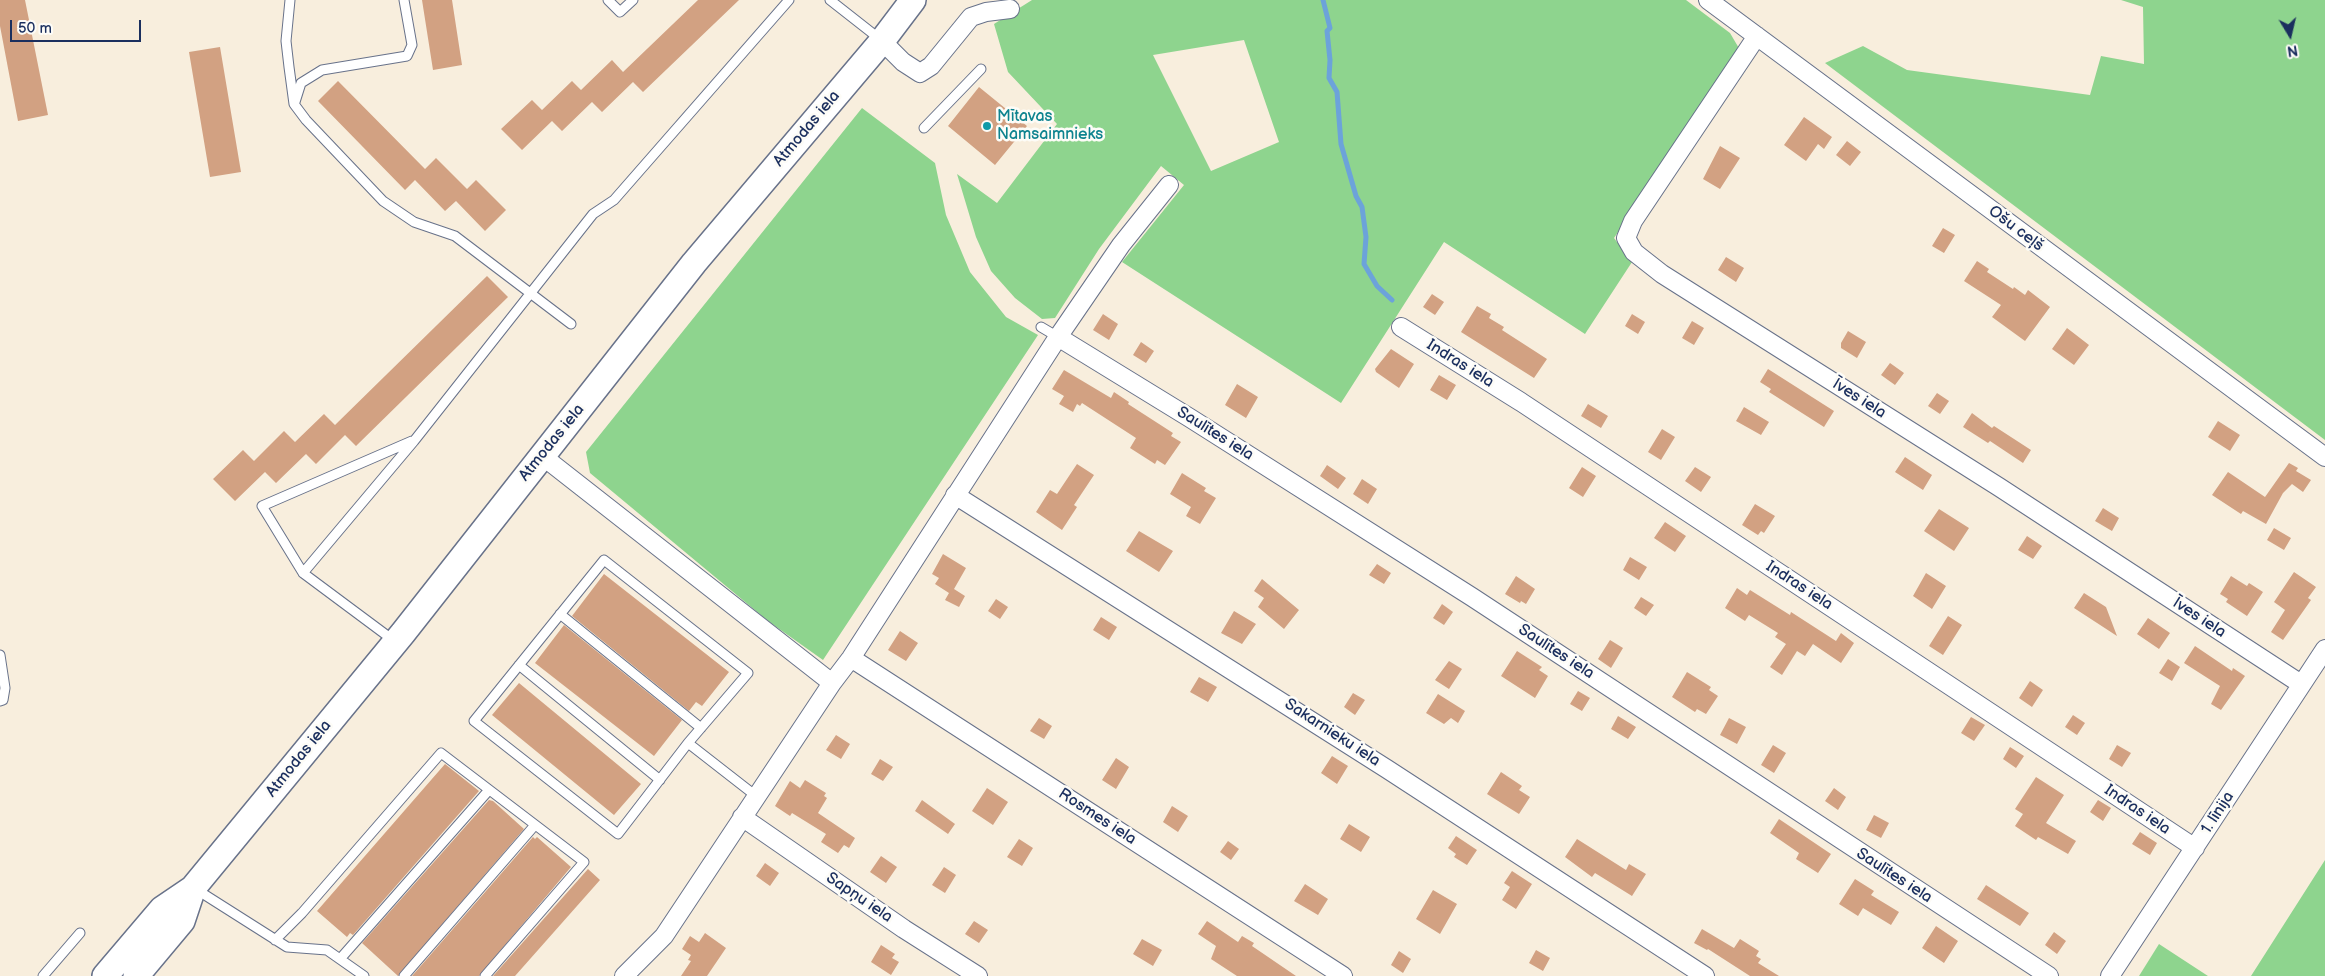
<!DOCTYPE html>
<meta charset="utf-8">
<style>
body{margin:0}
#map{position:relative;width:2325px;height:976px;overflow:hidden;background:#f8eedd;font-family:"Balsamiq Sans",sans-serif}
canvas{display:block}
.north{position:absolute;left:2265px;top:10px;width:50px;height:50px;-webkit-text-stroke:4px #fdfcf7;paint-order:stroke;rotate:171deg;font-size:14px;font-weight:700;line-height:20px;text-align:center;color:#1b2f5e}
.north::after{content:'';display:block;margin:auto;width:18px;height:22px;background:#1b2f5e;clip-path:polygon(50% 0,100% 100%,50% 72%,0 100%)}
.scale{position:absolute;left:10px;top:20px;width:131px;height:22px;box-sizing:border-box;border:2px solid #1b2f5e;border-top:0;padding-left:6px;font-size:15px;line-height:18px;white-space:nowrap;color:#1b2f5e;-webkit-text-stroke:4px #fdfcf7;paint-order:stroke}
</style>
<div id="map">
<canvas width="2325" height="976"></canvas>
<div class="north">N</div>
<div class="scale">50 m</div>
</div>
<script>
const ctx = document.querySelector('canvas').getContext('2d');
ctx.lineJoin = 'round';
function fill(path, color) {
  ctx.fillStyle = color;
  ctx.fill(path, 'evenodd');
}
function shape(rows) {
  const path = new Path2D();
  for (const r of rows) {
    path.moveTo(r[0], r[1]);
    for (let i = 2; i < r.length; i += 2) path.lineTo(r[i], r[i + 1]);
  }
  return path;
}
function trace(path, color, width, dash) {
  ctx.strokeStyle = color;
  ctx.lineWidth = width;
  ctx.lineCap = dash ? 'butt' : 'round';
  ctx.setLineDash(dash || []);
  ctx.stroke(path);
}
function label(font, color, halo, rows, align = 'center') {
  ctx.font = font + ' "Balsamiq Sans",sans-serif';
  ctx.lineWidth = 5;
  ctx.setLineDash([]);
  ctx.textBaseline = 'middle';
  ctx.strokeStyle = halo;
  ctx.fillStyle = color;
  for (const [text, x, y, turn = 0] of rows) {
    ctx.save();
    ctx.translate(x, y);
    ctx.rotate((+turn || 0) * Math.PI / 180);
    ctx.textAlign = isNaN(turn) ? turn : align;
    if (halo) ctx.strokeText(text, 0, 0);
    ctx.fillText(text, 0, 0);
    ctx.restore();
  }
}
fill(shape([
 [1032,0,1686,0,1730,33,1740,50,1614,238,1632,262,1585,334,1444,242,1341,403,1122,262,1184,185,1161,166,1099,249,1055,318,1042,319,1015,298,991,271,976,237,957,174,997,203,1057,124,1008,72,994,24],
 [1244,40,1279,142,1211,171,1153,55],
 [2121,0,2325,0,2325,440,1825,63,1863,46,1907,70,2090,95,2101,56,2144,64,2143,7],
 [862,108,935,163,946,215,970,272,1006,317,1038,335,823,660,768,621,590,473,586,452],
 [2325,860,2325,976,2251,976],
 [2159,944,2208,976,2139,976]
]), '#8ed48e');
trace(shape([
 [1323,0,1330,28,1327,31,1330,60,1329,78,1337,92,1341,144,1356,196,1362,207,1366,237,1364,264,1377,286,1392,300]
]), '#6ca3da', 5);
fill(shape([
 [0,0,25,0,48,115,18,121,0,26],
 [422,0,452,0,462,65,433,70],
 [698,0,739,0,643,92,633,82,602,112,592,102,562,131,552,121,522,150,501,129,532,100,542,110,572,81,581,90,612,60,623,72],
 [220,47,241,172,210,177,189,52],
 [338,81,425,169,436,158,467,189,476,180,506,210,485,231,456,201,445,211,415,180,405,190,318,101],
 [979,87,1027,126,995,165,948,126],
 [1804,117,1832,137,1824,149,1818,144,1806,161,1784,145],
 [1847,141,1861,152,1850,166,1836,155],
 [1720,146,1740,158,1720,189,1703,179],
 [1943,228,1955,235,1944,253,1932,246],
 [1726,257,1744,268,1736,282,1718,270],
 [1977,261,1989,269,1987,272,2013,289,2014,287,2025,295,2028,290,2050,307,2025,341,1992,317,2001,305,1964,281],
 [487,276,508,297,356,446,345,435,316,464,306,454,276,483,265,472,235,501,213,479,243,450,254,461,284,431,295,442,324,414,335,425],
 [1432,294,1444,302,1435,315,1423,307],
 [1477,306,1491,314,1489,318,1504,327,1502,330,1547,359,1534,378,1461,332],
 [1103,314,1118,324,1109,340,1093,330],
 [1632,314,1645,322,1638,334,1625,326],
 [1692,321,1704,328,1694,345,1682,338],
 [2067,328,2089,345,2074,365,2052,349],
 [1848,331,1866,342,1857,358,1841,348,1841,343],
 [1141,342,1154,351,1146,363,1133,355],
 [1391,349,1414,364,1399,388,1376,372,1375,369],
 [1890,363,1904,373,1895,385,1881,375],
 [1768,369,1834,411,1824,427,1769,392,1771,389,1760,382],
 [1064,370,1111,398,1114,392,1129,402,1128,404,1173,433,1171,436,1181,442,1165,465,1157,460,1155,464,1130,448,1136,438,1082,403,1080,406,1077,404,1073,412,1059,404,1064,396,1052,389],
 [1439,375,1456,385,1447,400,1430,390],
 [1237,384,1258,397,1246,418,1225,405],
 [1937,393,1949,401,1940,414,1928,406],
 [1588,404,1608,416,1601,428,1581,416],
 [1744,407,1769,422,1761,435,1736,421],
 [1972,413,1992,428,1994,426,2031,450,2023,463,1990,441,1988,443,1963,427],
 [2218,421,2240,435,2230,451,2208,437],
 [1662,429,1675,437,1661,460,1648,452],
 [1905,457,1932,475,1923,490,1895,472],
 [2289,463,2298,468,2296,471,2311,480,2303,492,2292,484,2283,493,2266,524,2243,511,2241,514,2212,495,2228,472,2265,497],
 [1077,464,1094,475,1074,505,1077,507,1062,530,1036,512,1050,490,1057,494],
 [1327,465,1346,478,1338,489,1320,476],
 [1582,467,1596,476,1583,497,1569,488],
 [1695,467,1711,477,1701,492,1685,481],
 [1182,473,1206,488,1204,491,1216,498,1200,524,1186,516,1191,507,1170,494],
 [1362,479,1377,489,1368,504,1353,494],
 [1755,504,1775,516,1764,533,1761,531,1758,535,1742,525],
 [2103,508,2119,518,2112,531,2095,521],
 [1939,509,1969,528,1954,551,1924,531],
 [1665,522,1686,536,1675,552,1654,538],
 [2274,528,2291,538,2284,550,2267,540],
 [1139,531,1173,551,1159,572,1126,551],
 [2027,536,2042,546,2033,559,2018,550],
 [943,554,966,568,954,589,965,596,959,607,945,600,949,593,935,584,939,578,932,574],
 [1630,557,1647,567,1639,580,1623,570],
 [1377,564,1391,573,1384,584,1369,575],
 [2294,572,2316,587,2308,598,2311,600,2283,640,2271,632,2285,610,2274,602],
 [1926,573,1946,586,1932,609,1913,596],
 [604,574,729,672,702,706,696,702,689,711,572,616],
 [1516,576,1535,589,1526,604,1521,601,1520,603,1505,594],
 [2231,576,2247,586,2249,583,2263,592,2247,616,2226,602,2228,599,2220,594],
 [1262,579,1299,610,1284,629,1258,607,1264,598,1254,591],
 [1737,588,1747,595,1750,590,1790,615,1791,612,1836,641,1841,633,1854,643,1841,663,1813,644,1805,656,1797,651,1782,675,1770,667,1786,644,1775,637,1778,633,1749,615,1745,621,1725,608],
 [2084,593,2106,607,2117,636,2074,608],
 [1641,597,1654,605,1646,616,1634,608],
 [996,599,1008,607,1000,619,988,611],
 [1442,604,1453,612,1444,625,1433,618],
 [1234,611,1256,624,1242,644,1221,633],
 [1948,616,1962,625,1943,655,1929,646],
 [1101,617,1117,627,1109,640,1093,630],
 [2148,618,2170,633,2159,649,2137,634],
 [564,625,682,720,654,756,535,663],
 [900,631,918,643,906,661,888,650],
 [1610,640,1623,648,1611,668,1598,659],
 [2195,646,2232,671,2233,668,2245,676,2221,710,2211,704,2220,686,2184,663],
 [1517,651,1542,667,1539,670,1548,676,1535,698,1501,676],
 [2168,659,2180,667,2172,681,2159,673],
 [1449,661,1462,669,1449,689,1435,680],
 [1687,672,1711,687,1709,690,1718,696,1706,714,1697,709,1695,712,1672,697],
 [1199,677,1217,687,1208,702,1190,692],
 [2030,681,2043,690,2032,707,2019,698],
 [519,683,641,784,614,815,492,715],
 [1578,691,1590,698,1582,711,1570,704],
 [1353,693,1365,700,1355,715,1344,707],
 [1438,694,1465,711,1458,723,1451,718,1444,724,1426,713],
 [2073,715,2085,723,2077,735,2065,727],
 [1618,716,1636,727,1628,739,1611,729],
 [1971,717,1985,725,1974,741,1961,733],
 [1039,718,1052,726,1044,739,1030,731],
 [1729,718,1746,727,1737,744,1720,735],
 [836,735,850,744,841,759,826,750],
 [1773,745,1786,753,1774,773,1761,765],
 [2117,745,2131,753,2122,767,2109,759],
 [2010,747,2024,756,2016,768,2003,759],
 [1332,756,1348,766,1337,784,1321,773],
 [1116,758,1129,767,1116,789,1102,780],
 [880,759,893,767,883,781,871,774],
 [445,764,479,791,353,935,350,933,347,937,317,911],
 [1501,772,1522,786,1519,790,1530,797,1519,814,1487,794],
 [2036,777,2064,795,2046,823,2076,841,2068,854,2038,837,2036,840,2015,826,2023,814,2015,809],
 [805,780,826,793,824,796,827,798,818,813,855,838,849,848,844,845,838,853,821,842,826,834,792,813,790,816,775,806,790,781,800,788],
 [987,788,1008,802,993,825,972,811],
 [1834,788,1846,797,1838,810,1825,801],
 [489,800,493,801,524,829,398,976,362,943],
 [922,800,955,824,948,834,915,811],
 [2098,800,2111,808,2103,821,2090,812],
 [1172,806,1188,816,1178,832,1163,822],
 [1874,815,1889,823,1881,838,1866,830],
 [1779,819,1831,854,1818,873,1796,859,1799,853,1770,833],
 [1349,824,1370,837,1361,852,1340,839],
 [2140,832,2157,843,2150,855,2132,844],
 [1456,836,1477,850,1467,865,1454,857,1456,854,1448,848],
 [533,837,535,839,537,837,571,867,479,976,412,976],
 [1019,839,1033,848,1022,866,1007,857],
 [1577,839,1626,870,1629,864,1646,874,1632,896,1595,873,1592,877,1565,857],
 [1228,841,1239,849,1231,860,1220,852],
 [881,856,897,867,886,883,870,872],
 [765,863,779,873,770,886,756,876],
 [944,867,956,875,945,893,932,885],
 [588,869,600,880,515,976,493,976],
 [1512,871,1532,884,1516,909,1502,900,1510,887,1504,883],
 [1855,879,1874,891,1871,895,1899,912,1891,925,1863,908,1858,916,1839,904],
 [1305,884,1328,899,1318,915,1294,901],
 [1986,885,2029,913,2020,926,1977,899],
 [1433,890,1457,904,1440,934,1416,919],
 [974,921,988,930,979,943,965,934],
 [1207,921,1238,942,1242,936,1254,943,1252,946,1296,976,1237,976,1211,959,1216,946,1198,934],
 [1936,926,1958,941,1944,963,1922,948],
 [1702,929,1734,948,1740,939,1759,951,1756,956,1761,959,1758,963,1779,976,1750,976,1708,949,1707,950,1694,943],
 [2054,932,2066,941,2057,954,2045,945],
 [705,933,726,948,707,976,681,976,691,961,688,960,691,955,682,949,690,936,699,942],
 [1142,939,1162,950,1153,966,1133,954],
 [881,945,895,954,892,958,899,962,891,975,871,962],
 [1536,950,1550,958,1543,971,1529,963],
 [1399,951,1411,959,1403,973,1391,965]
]), '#d2a182');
const lane = shape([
 [290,0,286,41,289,67,294,104,306,120,383,201,414,222,455,236,571,324],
 [608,0,620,12,633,0],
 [830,0,881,40],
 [295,102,301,83,322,70,407,56,412,45,404,0],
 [924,128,981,69],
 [1041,327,1058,337],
 [303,573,414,441,593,214,614,200,789,0],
 [560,614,701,728],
 [393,640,303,573,262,506,412,441],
 [0,655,5,688,3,700,0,701],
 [519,665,660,780],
 [688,743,618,834,474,721,604,560,748,673,688,743,756,796],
 [194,888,287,947,327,950,364,976],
 [275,940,302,913,441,753,584,862,485,976],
 [340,959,489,790],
 [43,976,80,933],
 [404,976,535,825]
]);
const street = shape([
 [1708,0,2325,457],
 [1757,36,1633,221,1626,238,1634,252,1662,274,1999,487,2301,684],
 [882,41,903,62,920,73,931,66,971,17,986,12,1010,9],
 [1401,327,1521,402,2195,848],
 [1058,337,1190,418,1472,597,2049,976],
 [541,455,832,683],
 [955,495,1387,769,1705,976],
 [851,658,1343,976],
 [742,817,904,929,978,976],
 [624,976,664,936,832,683,851,658,1058,337,1121,245,1169,185],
 [2110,976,2325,649]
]);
const secondary = shape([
 [105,976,162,909,193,888,403,633,694,263,882,41,913,0],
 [136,976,182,921,193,888]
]);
trace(lane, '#68728a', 11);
trace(street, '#68728a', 20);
trace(secondary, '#68728a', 28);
trace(lane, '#fff', 9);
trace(street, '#fff', 18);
trace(secondary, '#fff', 25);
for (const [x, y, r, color] of [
 [987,126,5,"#0f9aa8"]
]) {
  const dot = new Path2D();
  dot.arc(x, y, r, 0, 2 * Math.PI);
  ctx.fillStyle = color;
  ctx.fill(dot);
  trace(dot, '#fdfcf7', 2);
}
label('16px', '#0d838f', '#fdfcf7', [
 ["Mītavas",997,117],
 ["Namsaimnieks",997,135]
], 'left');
label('16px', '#1b2f5e', '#fdfcf7', [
 ["Atmodas iela",807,129,-50],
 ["Ošu ceļš",2016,229,37],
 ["Indras iela",1460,364,32],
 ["Īves iela",1859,399,32],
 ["Saulītes iela",1215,434,32],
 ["Atmodas iela",552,443,-51],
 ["Indras iela",1799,586,33],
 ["Īves iela",2199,618,33],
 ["Saulītes iela",1556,652,33],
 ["Sakarnieku iela",1332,733,33],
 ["Atmodas iela",299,759,-51],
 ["Indras iela",2137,810,34],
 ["1. līnija",2218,813,-57],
 ["Rosmes iela",1097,817,33],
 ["Saulītes iela",1894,876,33],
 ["Sapņu iela",859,898,34]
]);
</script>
